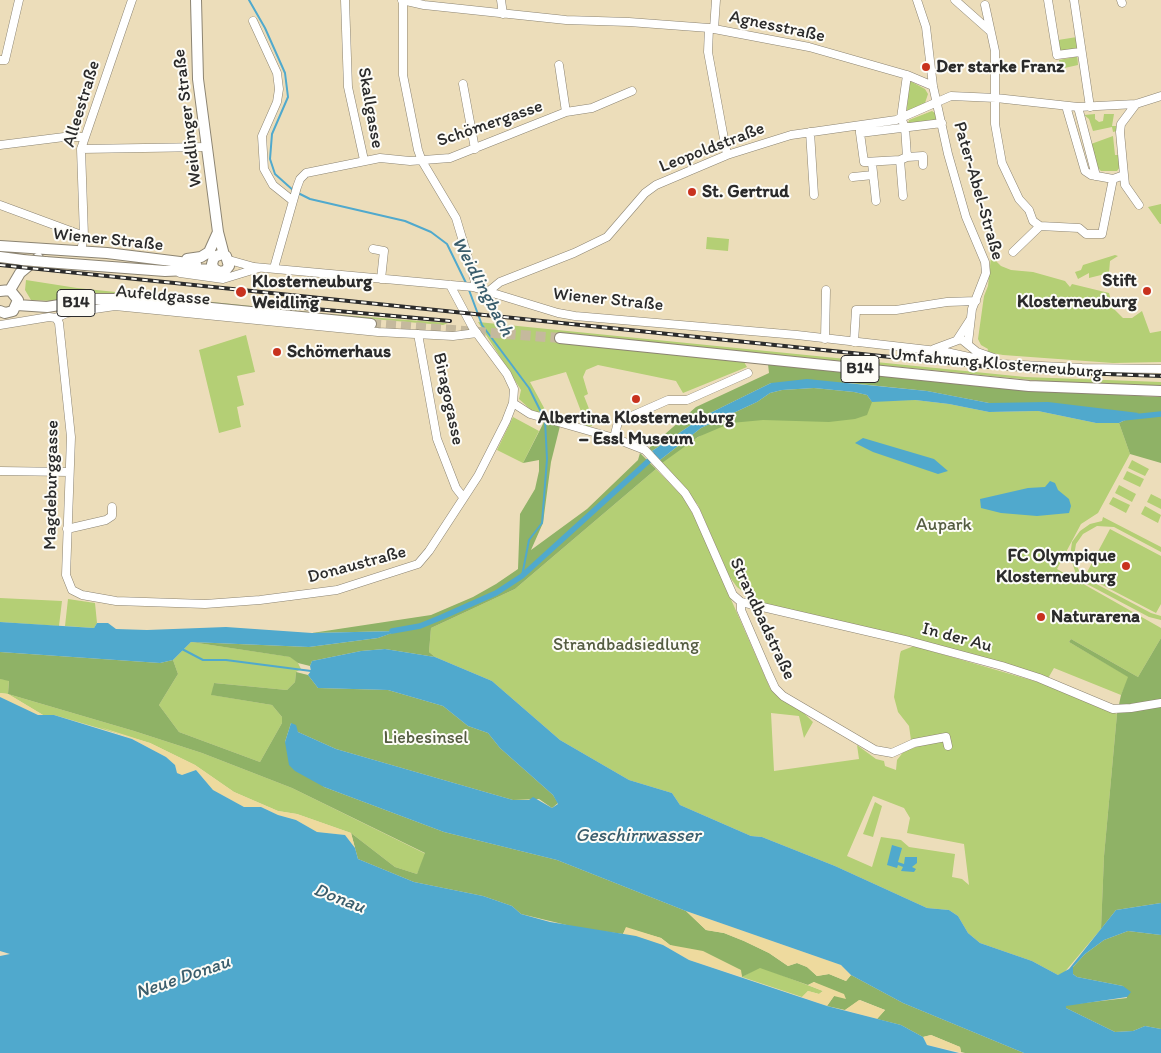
<!DOCTYPE html>
<meta charset="utf-8">
<style>
body{margin:0}
canvas{display:block;background:#ecddba}
</style>
<canvas width="1161" height="1053"></canvas>
<script>
const ctx = document.querySelector('canvas').getContext('2d');
ctx.lineJoin = 'round';
function fill(path, color) {
  ctx.fillStyle = color;
  ctx.fill(path, 'evenodd');
}
function shape(rows) {
  const path = new Path2D();
  for (const r of rows) {
    path.moveTo(r[0], r[1]);
    for (let i = 2; i < r.length; i += 2) path.lineTo(r[i], r[i + 1]);
  }
  return path;
}
function trace(path, color, width, dash) {
  ctx.strokeStyle = color;
  ctx.lineWidth = width;
  ctx.lineCap = dash ? 'butt' : 'round';
  ctx.setLineDash(dash || []);
  ctx.stroke(path);
}
function label(font, color, halo, rows, align = 'center') {
  ctx.font = font + ' Itim,sans-serif';
  ctx.lineWidth = 4;
  ctx.setLineDash([]);
  ctx.textBaseline = 'middle';
  ctx.strokeStyle = halo;
  ctx.fillStyle = color;
  for (const [text, x, y, turn = 0] of rows) {
    ctx.save();
    ctx.translate(x, y);
    ctx.rotate((+turn || 0) * Math.PI / 180);
    ctx.textAlign = isNaN(turn) ? turn : align;
    if (halo) ctx.strokeText(text, 0, 0);
    ctx.fillText(text, 0, 0);
    ctx.restore();
  }
}
fill(shape([
 [1077,37,1078,48,1060,51,1058,40],
 [1077,53,1078,65,1060,69,1059,60,1075,57,1075,54],
 [910,81,925,89,928,94,925,103,907,111,908,82],
 [932,111,935,113,937,120,908,124,909,120],
 [1095,114,1095,119,1099,122,1103,121,1104,114,1114,114,1112,126,1116,126,1117,131,1113,132,1112,127,1093,131,1089,119,1084,115],
 [1113,136,1115,155,1120,155,1120,167,1117,171,1101,171,1098,168,1091,144],
 [1161,204,1161,224,1160,224,1148,207],
 [707,237,729,239,728,251,706,249],
 [1115,255,1118,256,1110,261,1109,273,1089,278,1089,273,1078,279,1075,272,1081,270,1083,265],
 [991,256,1001,266,1011,270,1033,272,1065,281,1070,287,1072,284,1109,293,1113,308,1123,318,1132,318,1142,311,1150,333,1161,331,1161,362,1113,363,1003,355,987,352,988,349,981,345,978,339,984,296,988,286],
 [26,280,77,288,328,314,448,323,443,325,289,312,31,300,25,290],
 [478,322,1025,377,1161,382,1161,386,1062,383,558,333,557,343,744,362,747,367,683,393,676,381,598,365,586,370,583,377,588,394,584,396,593,419,592,426,588,427,581,425,582,414,566,372,530,382,549,417,531,410,519,399,521,390],
 [246,335,255,372,237,376,244,405,237,407,241,427,219,433,199,350],
 [915,400,949,404,989,412,1038,411,1096,423,1119,423,1130,454,1098,513,1081,524,1057,569,1161,628,1161,638,1138,677,1071,639,1069,642,1129,677,1121,695,1054,668,1047,680,757,602,737,587,729,576,698,505,660,460,757,402],
 [513,417,539,431,523,463,497,450],
 [1132,460,1149,469,1145,476,1128,468],
 [656,469,684,498,697,522,770,688,803,712,813,722,804,738,799,716,771,713,774,771,859,759,857,745,876,759,884,761,885,766,896,770,897,760,904,751,917,747,915,741,911,740,909,726,898,712,894,697,900,654,901,651,914,646,1041,683,1117,714,1104,856,1101,929,1063,974,1058,975,1032,961,980,943,968,933,958,916,949,910,927,908,835,866,762,837,751,836,680,805,672,793,629,780,560,740,492,681,435,657,429,652,431,628,515,589],
 [873,796,904,808,910,818,907,833,964,844,969,885,962,879,952,877,955,854,909,847,901,840,881,837,872,867,847,856],
 [1127,471,1144,479,1140,487,1123,479],
 [1119,485,1136,494,1132,502,1115,493],
 [1151,494,1161,499,1161,509,1147,502],
 [1113,497,1130,505,1126,513,1109,504],
 [1145,506,1161,515,1158,523,1141,514],
 [1103,517,1161,547,1161,552,1114,527,1097,526,1083,534,1076,544,1074,556,1079,571,1087,579,1151,613,1161,616,1161,620,1149,617,1085,583,1076,574,1070,556,1072,542,1080,531,1090,524,1102,521],
 [1110,529,1161,556,1161,604,1156,613,1085,576],
 [0,598,62,601,59,626,0,622],
 [68,599,95,603,97,623,94,628,65,626],
 [191,642,291,657,298,663,301,669,296,672,295,682,287,690,214,683,212,695,272,705,282,717,282,723,260,762,179,732,159,705,178,674,173,660],
 [0,679,9,680,8,694,134,731,202,753,292,788,426,854,417,874,395,867,351,833,297,814,278,811,234,792,195,765,150,743,54,715,43,715,8,694,0,693],
 [875,802,882,806,873,837,863,834],
 [760,967,823,991,819,994,808,991,802,997,742,977]
]), '#b4cf75');
fill(shape([
 [768,364,1037,391,1161,397,1161,463,1130,454,1119,423,1138,414,989,403,927,391,850,383,771,383,706,415,652,451,649,448,696,407,769,373],
 [814,388,854,392,867,395,872,402,867,415,855,419,829,422,763,420,731,423,698,437,662,463,660,460,701,428,757,402,770,393,782,390],
 [544,422,560,426,551,462,543,523,531,550,587,509,638,460,640,453,656,469,515,589,431,628,429,652,435,657,385,649,361,651,312,661,310,666,298,663,290,657,191,642,309,647,378,638,397,631,312,633,431,615,473,597,496,584,518,569,520,514,535,489,539,471,539,460,523,463],
 [1161,638,1161,903,1116,910,1101,929,1104,856,1117,714,1121,695,1128,677,1069,642,1071,639,1138,677],
 [0,652,160,663,173,660,178,674,159,705,179,732,260,762,282,723,282,717,272,705,211,695,214,683,287,690,295,682,296,672,308,675,318,688,388,690,443,706,468,726,488,733,500,748,553,795,558,803,552,808,539,799,513,800,336,749,298,732,291,723,285,742,324,787,444,832,557,860,686,911,706,930,724,933,744,941,769,953,788,966,797,963,807,967,817,976,829,974,846,981,851,975,903,1003,1024,1053,965,1053,961,1052,960,1047,931,1035,923,1037,901,1025,877,1019,885,1010,860,1000,845,1010,827,1006,834,996,814,982,808,985,760,968,742,977,740,970,670,945,661,938,626,928,623,934,579,928,521,914,512,906,483,896,414,882,358,859,351,833,395,867,417,874,425,853,292,788,202,753,134,731,8,694,9,681,0,679],
 [1128,931,1161,935,1161,1029,1145,1026,1133,1031,1115,1032,1066,1008,1066,1005,1127,998,1123,986,1077,977,1073,974,1073,967,1085,954,1104,940]
]), '#8fb266');
fill(shape([
 [0,693,8,694,43,715,39,715,25,710,0,697],
 [100,727,150,743,195,765,234,792,278,811,297,814,351,833,355,848,345,835,317,832,296,820,278,815,261,807,244,807,213,790,196,770,182,775,177,773,175,765,166,757,132,739],
 [686,911,841,965,851,975,846,981,829,974,817,976,807,967,797,963,788,966,769,953,744,941,724,933,706,930],
 [626,927,661,938,670,945,703,951,741,970,742,977,689,960,663,945,623,934],
 [814,982,844,994,846,999,834,996,827,1006,802,997,808,991,819,994,823,991,808,985],
 [859,1000,885,1010,877,1019,845,1010],
 [931,1035,960,1047,961,1052,965,1053,927,1045,923,1037]
]), '#eeda9e');
fill(shape([
 [807,379,927,391,989,403,1048,402,1139,413,1119,423,1096,423,1038,411,989,412,949,404,915,400,872,402,867,395,854,392,814,388,782,390,770,393,757,402,701,428,660,460,652,451,706,415,771,383],
 [863,438,934,459,948,471,938,474,873,452,855,443],
 [1050,481,1055,483,1058,490,1069,499,1071,506,1069,513,1037,516,1001,513,981,508,980,499,1028,488,1045,487],
 [0,622,94,628,97,623,108,623,116,629,147,630,226,627,312,633,398,631,378,638,309,647,191,642,173,660,160,663,0,652],
 [385,649,435,657,492,681,560,740,629,780,672,793,680,805,751,836,762,837,835,866,927,908,949,910,958,916,968,933,980,943,1032,961,1058,975,1069,969,1116,910,1161,903,1161,935,1128,931,1104,940,1085,954,1073,967,1073,974,1077,977,1123,986,1131,992,1127,997,1066,1006,1066,1008,1115,1032,1133,1031,1145,1026,1161,1029,1161,1053,1024,1053,903,1003,851,975,841,965,686,911,557,860,444,832,324,787,295,771,289,765,285,742,291,723,296,725,298,732,336,749,513,800,529,800,533,797,552,808,558,804,553,795,500,748,488,733,468,726,443,706,388,690,318,688,308,675,311,671,310,666,312,661,361,651],
 [0,697,38,715,54,715,132,739,166,757,175,765,177,773,182,775,196,770,213,790,244,807,261,807,278,815,296,820,317,832,345,835,355,848,358,859,414,882,483,896,512,906,521,914,550,922,636,936,663,945,689,960,827,1006,901,1025,923,1037,927,1045,959,1053,0,1053,0,956,10,954,0,951],
 [892,845,902,848,898,862,904,864,905,857,917,857,917,863,912,867,916,869,914,872,901,871,903,867,898,865,897,868,887,865]
]), '#50a9cd');
trace(shape([
 [249,0,265,28,285,73,288,97,272,134,270,159,275,174,294,191],
 [298,193,310,199,405,221,431,232,447,244,466,283],
 [469,290,482,325,529,388,543,416],
 [522,576,529,540,542,523,547,459,545,420],
 [182,649,203,660,226,660,311,671]
]), '#50a9cd', 2);
trace(shape([
 [1123,418,1161,414],
 [392,631,420,626,442,617,496,593,522,576,654,456]
]), '#50a9cd', 5.5);
trace(shape([
 [371,324,560,338]
]), '#c5b99d', 10, [10, 5]);
const minor = shape([
 [345,0,348,87,364,160],
 [402,0,424,5,566,20,629,22,709,28,809,47,907,75,933,86],
 [403,0,403,75,418,150,422,161,456,218,477,288],
 [501,0,503,14],
 [917,0,926,27,933,86,948,154,966,217,985,262,986,273,972,309,968,343],
 [955,0,990,31],
 [1048,0,1057,55,1080,52],
 [1074,0,1090,107],
 [1121,0,1122,3],
 [985,5,995,51,995,124,1002,163,1019,199,1029,210,1033,221,1040,226],
 [253,21,277,73,279,89,277,102,262,136,264,169,273,185,293,201],
 [709,28,708,52,727,155],
 [714,29,716,0],
 [0,60,5,60,19,0],
 [559,65,566,112],
 [463,84,475,149],
 [1066,106,1085,171,1091,175,1113,179,1124,175,1120,132,1121,124,1136,104],
 [1078,107,1096,176],
 [860,129,860,133,942,123],
 [810,132,814,195],
 [860,133,864,162,900,160,907,157,905,127,901,118,907,75],
 [0,145,64,137,85,137],
 [81,149,207,147],
 [907,157,923,156,923,165],
 [900,160,903,196],
 [872,163,876,201],
 [1124,175,1125,185,1139,205],
 [853,177,873,175],
 [0,205,84,236],
 [373,249,384,251,381,279],
 [81,251,84,236,81,149,132,0],
 [1013,252,1040,226,1079,228,1086,234,1102,234,1113,179],
 [229,260,254,267,473,287,558,313,575,316,797,335,946,352,1001,364,1082,368,1161,369],
 [274,268,297,187,300,179,306,173,380,158,410,161,450,158,566,112,592,108,632,91],
 [180,273,223,279,259,268],
 [489,291,500,282,574,253,607,237,645,193,656,185,727,155,791,135,896,120,951,96,996,98,1078,107,1136,104,1161,96],
 [56,318,67,313,115,306,378,332,453,336,477,333],
 [0,325,49,317,56,318,59,323,71,437,66,575,72,590,82,595,116,601,205,604,260,600,337,590,418,564,429,551,478,476,506,421,513,403,514,389,507,374,473,328,450,285],
 [418,334,437,439,456,488,463,497],
 [825,339,826,290],
 [957,340,970,320],
 [854,342,856,310,896,310,947,302,976,301],
 [934,349,961,339,977,352,994,358],
 [513,403,530,414,614,438,645,450,685,493,696,511,733,595,741,602,909,641,1002,666,1039,678,1113,709,1131,708,1161,703],
 [614,438,618,422,668,400,687,400,748,373],
 [0,471,69,472],
 [67,529,106,520,112,516,112,507],
 [741,602,741,610,769,675,775,688,783,696,875,750,892,753,914,743,946,737,948,746]
]);
const major = shape([
 [196,0,198,79,218,232,224,255],
 [0,246,107,253,196,264],
 [0,257,23,260],
 [187,259,201,257,209,252,218,232],
 [45,262,165,271,214,269,220,272,225,271,229,266,226,256,222,254,214,257,212,264,214,269],
 [10,290,20,273,38,258],
 [0,291,10,290,18,300,13,311,5,313,0,311],
 [17,305,47,307,96,299,121,299,371,324],
 [560,338,1029,386,1161,391]
]);
trace(minor, '#8c8472', 9);
trace(major, '#8c8472', 12);
trace(minor, '#fff', 8);
trace(major, '#fff', 10);
const rail = shape([
 [0,265,978,366,1051,372,1161,376],
 [270,305,450,321]
]);
trace(rail, '#2b2b2b', 4);
trace(rail, '#fdfcf7', 2, [5.5]);
const majorBridge = shape([
 [23,260,45,262]
]);
trace(majorBridge, '#8c8472', 12, []);
trace(majorBridge, '#fff', 10);
for (const [x, y, r, color] of [
 [926,67,5,"#c8321e"],
 [692,192,5,"#c8321e"],
 [1147,291,5,"#c8321e"],
 [241,292,6,"#c8321e"],
 [277,352,5,"#c8321e"],
 [636,399,5,"#c8321e"],
 [1126,566,5,"#c8321e"],
 [1041,617,5,"#c8321e"]
]) {
  const dot = new Path2D();
  dot.arc(x, y, r, 0, 2 * Math.PI);
  ctx.fillStyle = color;
  ctx.fill(dot);
  trace(dot, '#fdfcf7', 2);
}
for (const [x, y, w] of [
 [76,303,38],
 [860,369,38]
]) {
  const box = new Path2D();
  box.roundRect(x - w / 2, y - 13.5, w, 27, 4);
  ctx.fillStyle = '#fdfcf7';
  ctx.fill(box);
  trace(box, '#2b2b2b', 1);
}
label('bold 16px', '#2b2b2b', null, [
 ["B14",76,303],
 ["B14",860,369]
]);
label('18px', '#2b2b2b', '#fdfcf7', [
 ["Agnesstraße",777,27,12],
 ["Alleestraße",82,104,-73],
 ["Skallgasse",370,108,80],
 ["Weidlinger Straße",188,118,-97],
 ["Schömergasse",490,124,-19],
 ["Leopoldstraße",712,148,-21],
 ["Pater-Abel-Straße",978,191,74],
 ["Wiener Straße",108,240,6],
 ["Aufeldgasse",163,296,5],
 ["Wiener Straße",608,300,6],
 ["Umfahrung Klosterneuburg",996,364,5],
 ["Biragogasse",448,399,78],
 ["Magdeburggasse",52,485,-89],
 ["Donaustraße",357,565,-15],
 ["Strandbadstraße",762,619,65],
 ["In der Au",957,638,15]
]);
label('bold 18px', '#2b2b2b', '#fdfcf7', [
 ["Der starke Franz",936,67],
 ["St. Gertrud",702,192],
 ["Stift",1137,281,"right"],
 ["Klosterneuburg",1137,302,"right"],
 ["Klosterneuburg",252,282],
 ["Weidling",252,303],
 ["Schömerhaus",287,352],
 ["Albertina Klosterneuburg",636,418,"center"],
 ["– Essl Museum",636,439,"center"],
 ["FC Olympique",1116,556,"right"],
 ["Klosterneuburg",1116,577,"right"],
 ["Naturarena",1051,617]
], 'left');
label('18px', '#545c41', '#fdfcf7', [
 ["Aupark",944,525],
 ["Strandbadsiedlung",626,645],
 ["Liebesinsel",426,738]
]);
label('italic 19px', '#3a5d6c', '#fdfcf7', [
 ["Weidlingbach",482,287,62],
 ["Geschirrwasser",638,836],
 ["Donau",339,899,21],
 ["Neue Donau",183,978,-19]
]);
</script>
